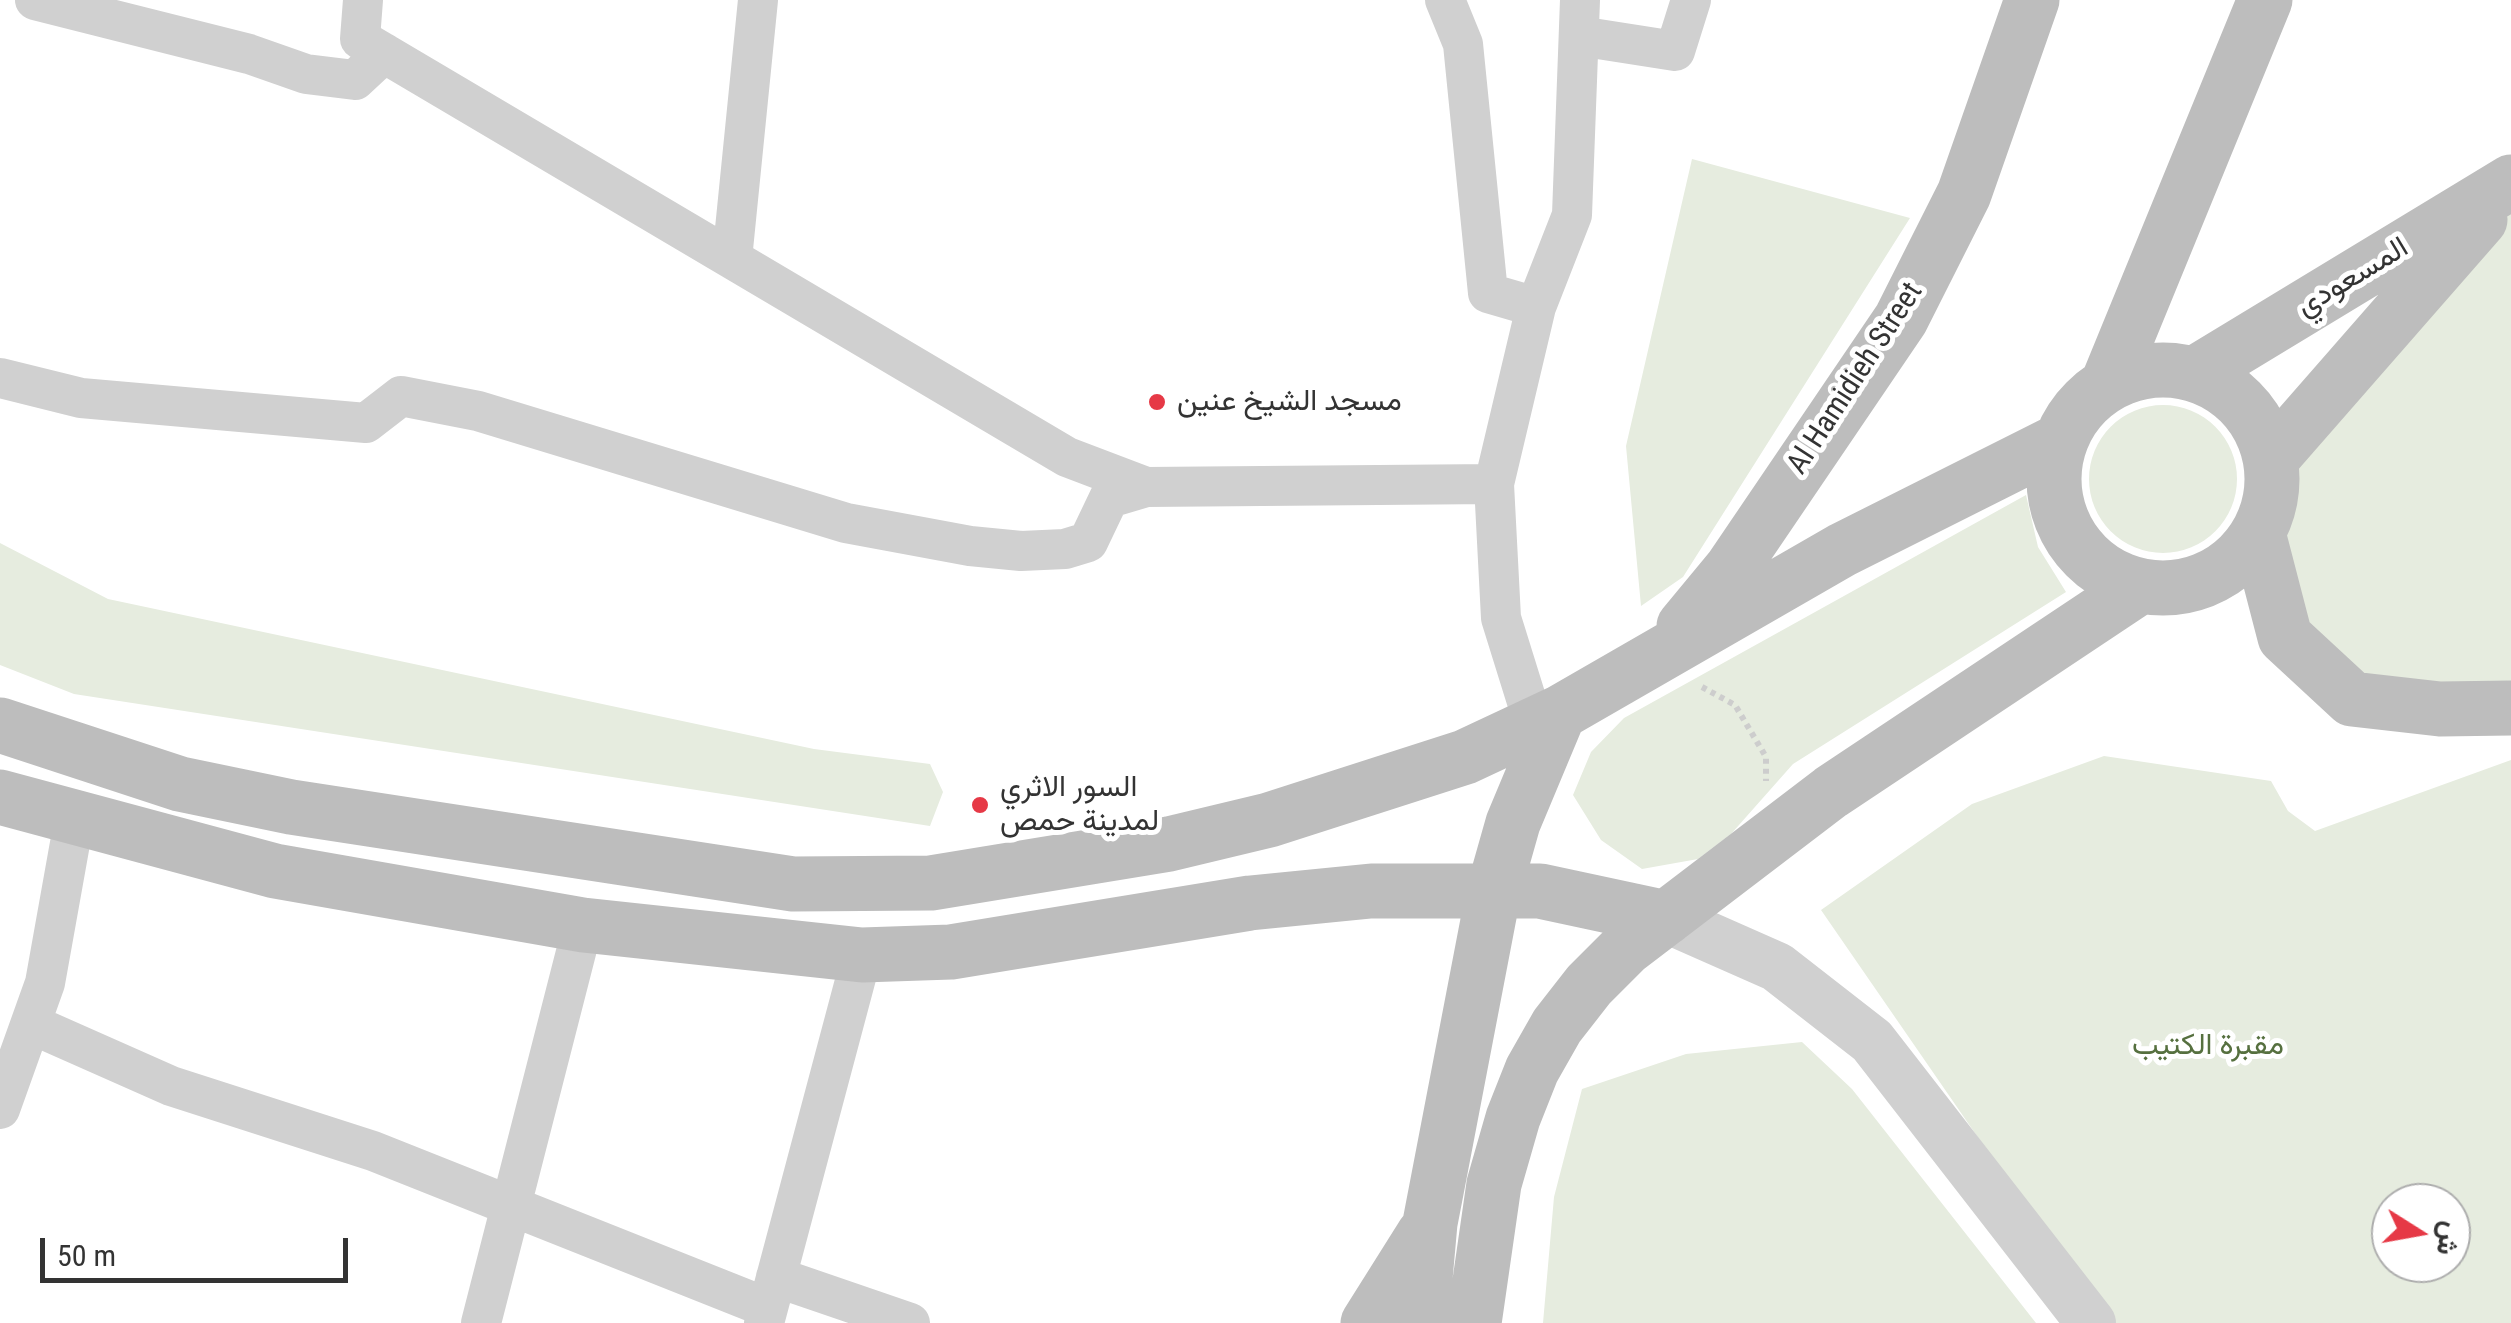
<!DOCTYPE html>
<meta charset="utf-8">
<style>
body{margin:0}
#map{position:relative;width:2511px;height:1323px;overflow:hidden;background:#fff;font-family:"Roboto Condensed",Vazirmatn,sans-serif}
canvas{display:block}
.north{position:absolute;left:2371px;top:1183px;width:100px;height:100px;box-sizing:border-box;background:#fff;border:2px solid #adadad;border-radius:50%;rotate:101deg;font-size:28px;font-weight:700;line-height:40px;text-align:center;color:#333}
.north::after{content:'';display:block;margin:auto;width:35px;height:45px;background:#e63946;clip-path:polygon(50% 0,100% 100%,50% 72%,0 100%)}
.scale{position:absolute;left:40px;top:1238px;width:308px;height:45px;box-sizing:border-box;border:5px solid #333;border-top:0;padding-left:12px;font-size:30px;line-height:35px;white-space:nowrap;color:#333;-webkit-text-stroke:8px #fff;paint-order:stroke}
</style>
<div id="map">
<canvas width="2511" height="1323"></canvas>
<div class="north">ش</div>
<div class="scale">50 m</div>
</div>
<script>
const ctx = document.querySelector('canvas').getContext('2d');
ctx.lineJoin = 'round';
function fill(path, color) {
  ctx.fillStyle = color;
  ctx.fill(path, 'evenodd');
}
function shape(rows) {
  const path = new Path2D();
  for (const r of rows) {
    if (r.length === 3) {
      path.moveTo(r[0] + r[2], r[1]);
      path.arc(r[0], r[1], r[2], 0, 2 * Math.PI);
      continue;
    }
    path.moveTo(r[0], r[1]);
    for (let i = 2; i < r.length; i += 2) path.lineTo(r[i], r[i + 1]);
  }
  return path;
}
function trace(path, color, width, dash) {
  ctx.strokeStyle = color;
  ctx.lineWidth = width;
  ctx.lineCap = dash ? 'butt' : 'round';
  ctx.setLineDash(dash || []);
  ctx.stroke(path);
}
function label(font, color, halo, rows, align = 'center') {
  ctx.font = font + ' "Roboto Condensed",Vazirmatn,sans-serif';
  ctx.lineWidth = 10;
  ctx.setLineDash([]);
  ctx.textBaseline = 'middle';
  ctx.strokeStyle = halo;
  ctx.fillStyle = color;
  for (const [text, x, y, turn = 0] of rows) {
    ctx.save();
    ctx.translate(x, y);
    ctx.rotate((+turn || 0) * Math.PI / 180);
    ctx.textAlign = isNaN(turn) ? turn : align;
    if (halo) ctx.strokeText(text, 0, 0);
    ctx.fillText(text, 0, 0);
    ctx.restore();
  }
}
fill(shape([
 [1692,159,1910,218,1683,577,1641,606,1626,446],
 [2511,185,2511,708,2440,709,2285,637,2266,515,2273,478],
 [2163,479,74],
 [2026,495,2038,547,2066,592,1793,764,1731,834,1698,859,1642,869,1601,840,1573,795,1591,752,1624,718],
 [0,543,108,599,814,749,930,764,943,792,930,826,74,694,0,665],
 [2104,756,2271,781,2288,811,2315,831,2511,760,2511,1323,2106,1323,1821,910,1972,804],
 [2391,1203,2451,1203,2451,1263,2391,1263],
 [1802,1042,1852,1089,2036,1323,1543,1323,1554,1197,1582,1089,1686,1054]
]), '#e6ecdf');
trace(shape([
 [1702,687,1735,705,1766,757,1766,781]
]), '#cdcdcd', 6, [5, 5]);
trace(shape([
 [35,0,249,54,306,74,355,80,384,53],
 [363,0,360,39,1067,457,1146,487,1494,484],
 [1445,0,1463,44,1488,293,1536,307],
 [1579,36,1675,51,1691,0],
 [732,259,758,0],
 [0,378,81,398,366,423,401,396,478,411,846,523,970,546,1021,551,1065,549,1088,542,1109,498,1146,487],
 [1534,724,1501,618,1494,484,1536,307,1572,215,1580,0],
 [31,1024,171,1086,373,1151,768,1308],
 [0,1109,45,983,74,821],
 [776,1277,910,1323],
 [481,1323,583,925],
 [764,1323,862,955]
]), '#d0d0d0', 40);
trace(shape([
 [1666,918,1777,967,1872,1041,2091,1323]
]), '#d0d0d0', 50);
trace(shape([
 [2163,479,109],
 [2196,373,2511,182],
 [2108,383,2265,0],
 [2271,459,2480,220],
 [2258,533,2285,637,2352,699,2440,709,2511,708],
 [1684,626,1732,568,1901,319,1964,194,2032,0],
 [0,725,180,784,291,807,793,884,931,883,1169,844,1269,820,1465,757,1559,713,1842,550,2059,441],
 [0,797,275,871,583,925,862,955,951,952,1250,903,1371,891,1540,891,1666,918],
 [1368,1323,1424,1234],
 [1421,1323,1430,1223,1494,890,1513,823,1559,713],
 [1474,1323,1494,1184,1513,1118,1532,1070,1557,1026,1589,985,1625,949,1831,792,2139,587]
]), '#bdbdbd', 55);
for (const [x, y, r, color] of [
 [1157,402,10,"#e63946"],
 [980,805,10,"#e63946"]
]) {
  const dot = new Path2D();
  dot.arc(x, y, r, 0, 2 * Math.PI);
  ctx.fillStyle = color;
  ctx.fill(dot);
  trace(dot, '#fff', 4);
}
label('30px', '#333', '#fff', [
 ["المسعودي",2353,278,-31],
 ["Al Hamidieh Street",1856,379,-57]
]);
label('30px', '#333', '#fff', [
 ["مسجد الشيخ عنين",1177,402],
 ["السور الاثري",1000,788],
 ["لمدينة حمص",1000,822]
], 'left');
label('30px', '#56703f', '#fff', [
 ["مقبرة الكتيب",2208,1046]
]);
</script>
